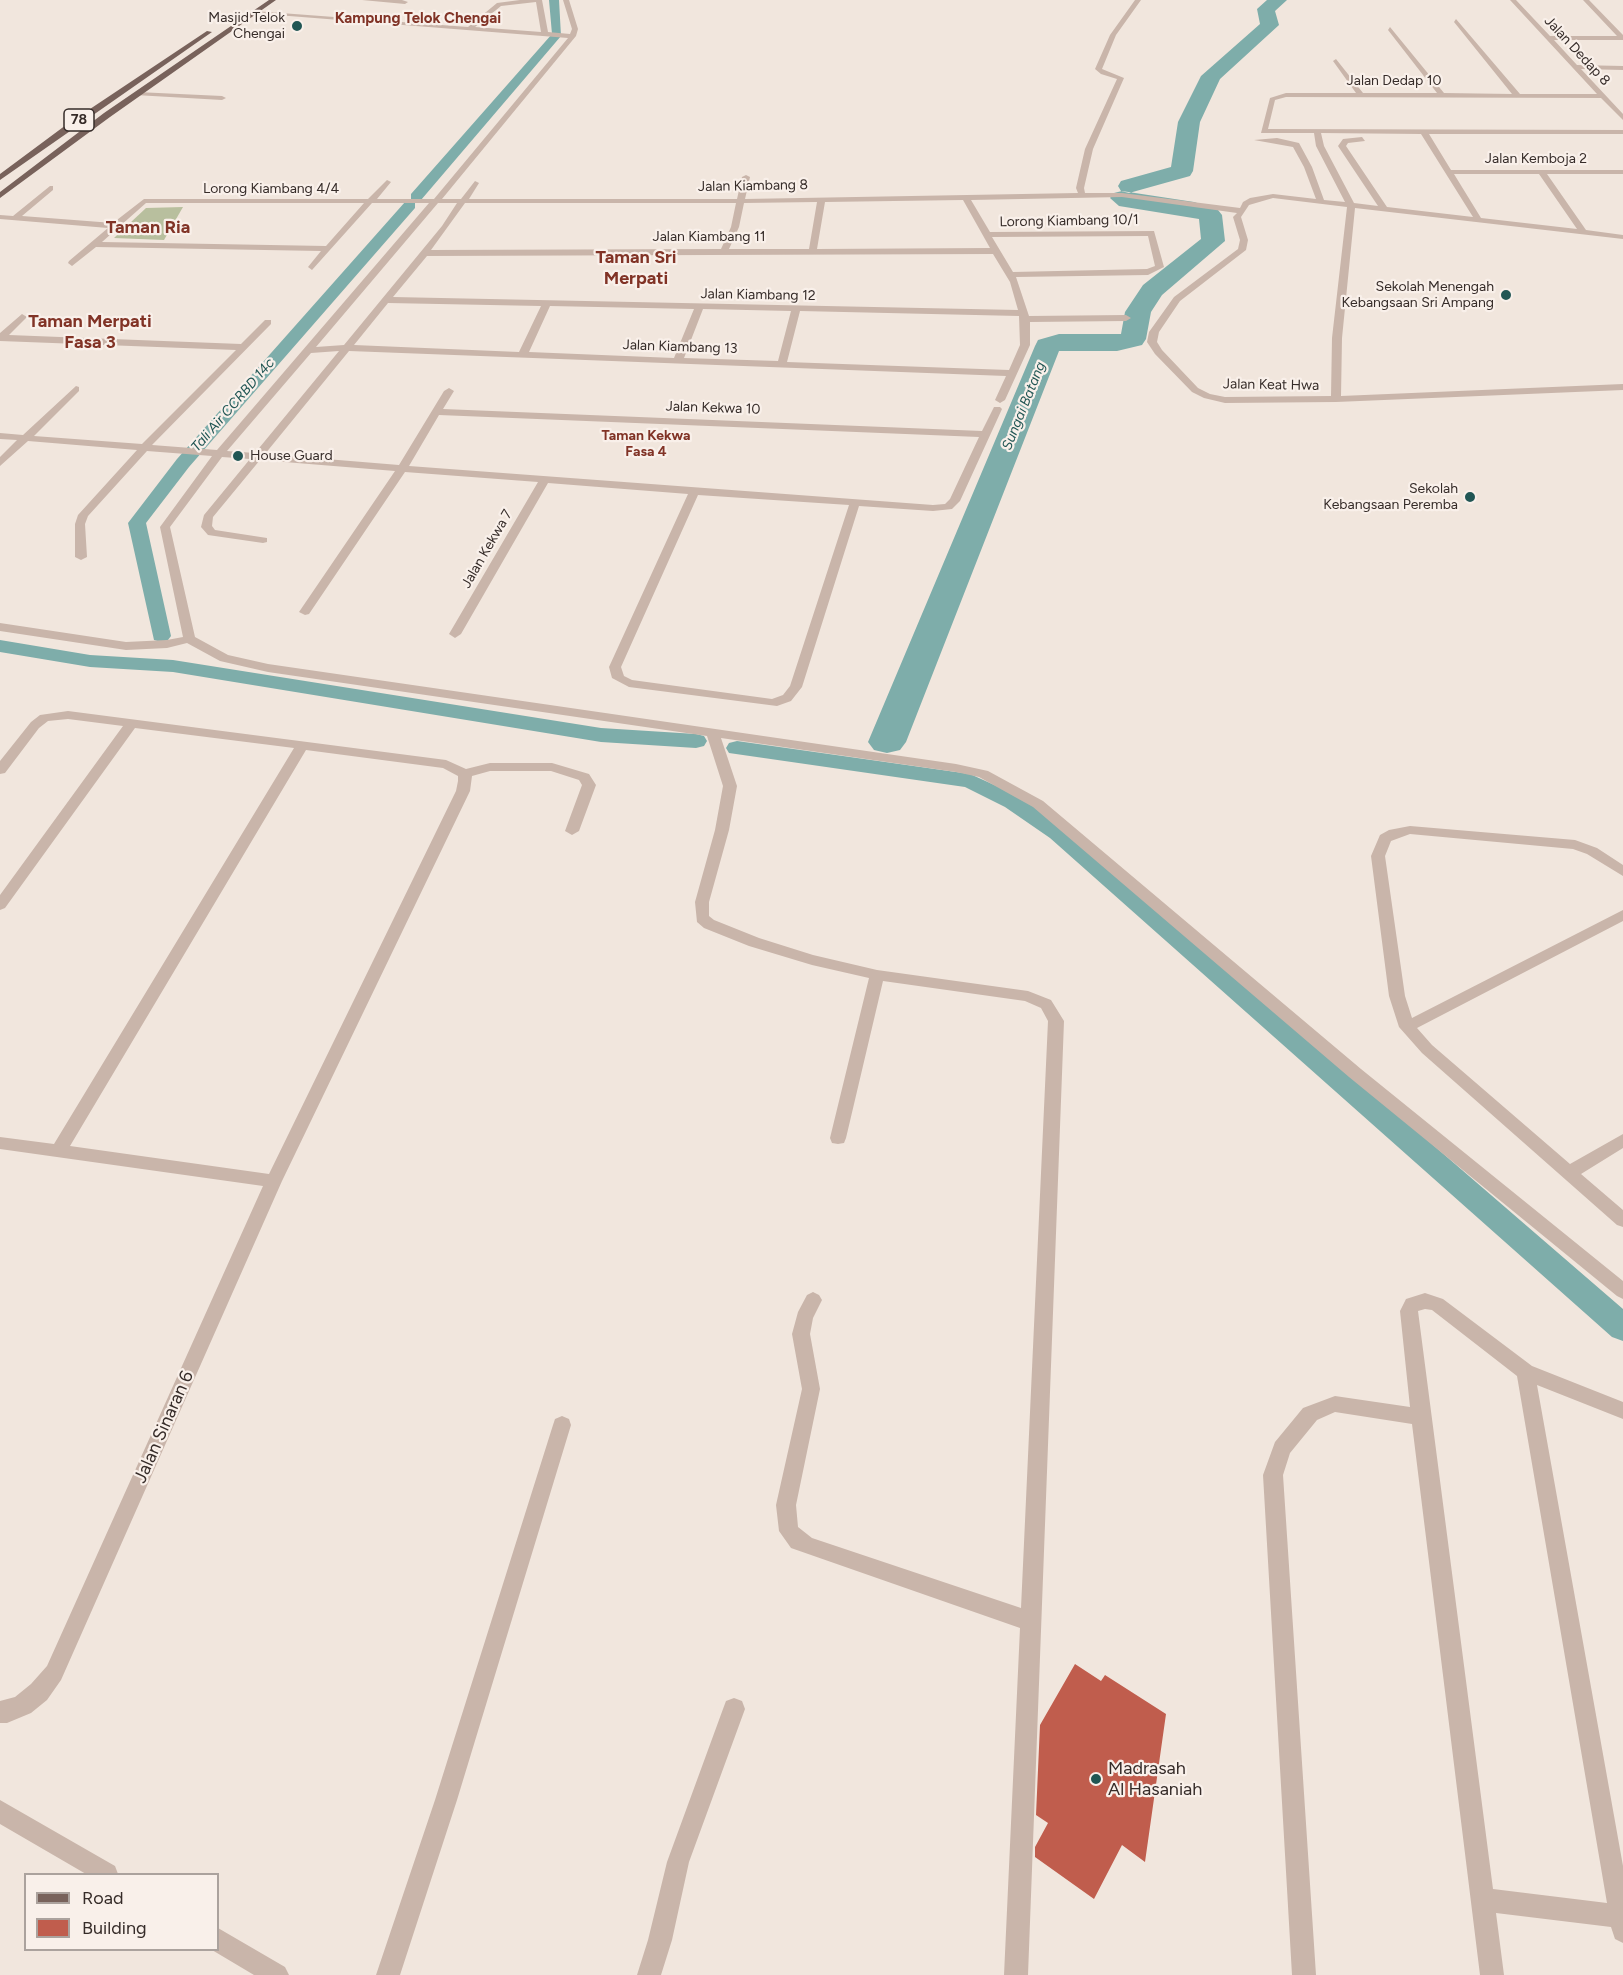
<!DOCTYPE html>
<style>
body{margin:0}
#map{position:relative;width:1623px;height:1975px;overflow:hidden;background:#f1e6dd;font-family:Figtree,sans-serif}
canvas{display:block}
.legend{position:absolute;left:24px;top:1873px;width:195px;height:78px;box-sizing:border-box;background:#f9f0ea;border:2px solid #aba29d;margin:0;padding:8px 10px;list-style:none;font-size:18px;color:#362c29}
.legend li{display:flex;align-items:center;gap:12px;height:30px}
.legend b{width:30px;border:2px solid #aba29d}
</style>
<div id="map">
<canvas width="1623" height="1975"></canvas>
<ul class="legend">
<li><b style="height:8px;background:#78625b"></b>Road</li>
<li><b style="height:16px;background:#c05d4d"></b>Building</li>
</ul>
</div>
<script>
const ctx = document.querySelector('canvas').getContext('2d');
ctx.lineJoin = 'round';
function fill(path, color) {
  ctx.fillStyle = color;
  ctx.fill(path, 'evenodd');
}
function shape(rows) {
  const path = new Path2D();
  for (const r of rows) {
    path.moveTo(r[0], r[1]);
    for (let i = 2; i < r.length; i += 2) path.lineTo(r[i], r[i + 1]);
  }
  return path;
}
function trace(path, color, width, dash) {
  ctx.strokeStyle = color;
  ctx.lineWidth = width;
  ctx.lineCap = dash ? 'butt' : 'round';
  ctx.setLineDash(dash || []);
  ctx.stroke(path);
}
function label(font, color, halo, rows, align = 'center') {
  ctx.font = font + ' Figtree,sans-serif';
  ctx.lineWidth = 4.5;
  ctx.setLineDash([]);
  ctx.textBaseline = 'middle';
  ctx.strokeStyle = halo;
  ctx.fillStyle = color;
  for (const [text, x, y, turn = 0] of rows) {
    ctx.save();
    ctx.translate(x, y);
    ctx.rotate((+turn || 0) * Math.PI / 180);
    ctx.textAlign = isNaN(turn) ? turn : align;
    if (halo) ctx.strokeText(text, 0, 0);
    ctx.fillText(text, 0, 0);
    ctx.restore();
  }
}
fill(shape([
 [183,207,164,240,114,238,146,208]
]), '#b8bf9e');
fill(shape([
 [549,0,559,0,561,36,421,200,411,200,411,194,552,34,549,0],
 [410,201,415,202,415,208,189,467,146,523,171,636,168,640,161,642,154,640,128,523,177,459,405,202,410,201],
 [0,640,90,655,173,660,601,728,696,734,704,736,707,741,704,746,696,748,601,742,173,672,90,667,0,652,0,640],
 [737,741,970,774,1021,797,1066,828,1623,1309,1623,1341,1612,1337,1050,838,1005,807,965,787,729,753,726,748,729,743,737,741]
]), '#7eadaa');
fill(shape([
 [1267,0,1287,0,1275,11,1279,25,1220,79,1200,122,1193,171,1190,176,1129,193,1121,191,1118,186,1121,181,1171,167,1178,122,1201,76,1260,24,1257,9,1267,0],
 [1122,191,1194,202,1218,210,1222,215,1225,241,1162,295,1151,312,1146,339,1142,345,1117,351,1059,351,906,742,900,750,887,753,874,750,868,742,1035,346,1038,340,1059,334,1121,334,1125,312,1143,285,1201,239,1199,219,1119,206,1110,198,1114,193,1122,191]
]), '#7eadaa');
fill(shape([
 [1075,1664,1101,1681,1105,1675,1166,1714,1145,1862,1122,1845,1094,1899,1035,1857,1035,1847,1048,1823,1036,1815,1040,1725]
]), '#c05d4d');
fill(shape([
 [362,0,402,0,408,2,405,4,362,0],
 [520,0,542,0,548,32,570,34,572,29,563,0,569,0,578,29,576,36,442,199,461,199,475,181,479,183,469,199,737,199,742,177,746,175,750,177,745,199,1078,193,1076,188,1085,149,1117,79,1101,74,1095,69,1110,35,1135,0,1141,0,1116,35,1102,69,1124,78,1093,149,1084,188,1085,193,1122,193,1240,208,1243,202,1250,198,1273,194,1316,199,1304,167,1293,147,1254,140,1277,138,1299,143,1312,167,1324,200,1345,202,1316,146,1314,133,1261,133,1270,98,1286,93,1356,93,1333,61,1336,59,1363,93,1437,93,1388,30,1390,27,1444,93,1512,94,1454,22,1456,19,1520,94,1597,94,1510,0,1516,0,1550,36,1617,36,1583,0,1589,0,1623,35,1623,40,1554,40,1577,65,1623,66,1623,70,1581,69,1623,114,1623,120,1601,98,1286,97,1275,100,1268,129,1623,130,1623,134,1429,134,1451,170,1623,170,1623,174,1547,174,1586,230,1623,235,1623,239,1355,208,1342,338,1341,396,1623,384,1623,390,1336,402,1225,403,1204,398,1192,392,1155,354,1147,342,1149,332,1174,297,1238,249,1240,240,1233,217,1237,213,1122,197,971,200,990,232,1154,231,1164,267,1148,275,1016,277,1029,316,1126,315,1131,318,1126,321,1030,322,1030,345,1005,400,1000,403,995,400,1006,376,349,351,265,454,399,465,444,391,449,388,454,391,443,409,982,431,994,407,1000,407,1002,409,960,501,952,509,933,511,859,506,802,687,791,701,777,706,629,687,612,678,609,667,688,494,548,483,461,634,455,638,449,634,538,482,405,472,309,614,305,615,299,612,395,471,260,460,213,517,212,526,215,530,267,538,267,542,263,543,208,535,201,527,204,515,250,459,222,457,170,527,195,637,228,655,268,664,956,764,988,771,1043,801,1361,1069,1623,1281,1623,1299,1617,1296,1349,1077,1033,807,979,777,956,772,721,738,737,786,729,830,709,902,709,916,714,920,759,938,813,955,877,970,1028,991,1051,1000,1064,1021,1028,1975,1004,1975,1020,1628,791,1548,779,1531,776,1505,802,1389,792,1334,798,1312,807,1295,813,1292,819,1295,822,1300,813,1318,810,1334,820,1389,796,1505,798,1527,812,1538,1021,1608,1048,1021,1041,1008,1025,1001,883,981,846,1138,844,1143,838,1144,832,1143,830,1138,869,978,812,965,749,946,704,928,697,922,695,902,715,830,723,786,707,736,268,672,220,661,187,643,167,648,126,650,0,631,0,623,126,642,167,640,183,637,160,527,212,456,147,451,88,516,85,524,87,557,81,560,75,557,75,524,78,515,137,450,28,441,0,466,0,457,17,440,0,439,0,433,23,435,76,386,79,387,79,391,34,436,142,444,236,350,0,341,0,333,22,314,27,317,9,335,241,344,265,320,271,320,271,324,152,445,217,450,429,203,372,203,312,270,308,267,321,251,96,247,72,266,68,263,69,261,108,228,0,219,0,215,13,216,50,186,53,186,53,190,22,216,113,223,144,199,368,199,387,180,391,182,377,199,434,199,568,38,251,13,254,11,468,27,497,3,520,0],
 [536,2,541,32,475,27,501,6,536,2],
 [1321,133,1421,134,1473,217,1387,207,1346,146,1348,143,1365,141,1362,137,1343,139,1338,146,1378,206,1354,203,1324,146,1321,133],
 [1454,174,1539,174,1577,229,1481,218,1454,174],
 [1273,198,1347,207,1332,338,1331,396,1225,397,1210,394,1198,388,1162,350,1157,342,1159,332,1180,301,1246,250,1248,240,1241,217,1249,205,1273,198],
 [963,200,990,248,817,249,825,202,963,200],
 [817,202,809,249,729,249,739,227,744,203,817,202],
 [146,203,364,203,326,246,102,242,146,203],
 [438,203,457,203,442,226,344,345,316,347,438,203],
 [465,203,736,203,731,227,721,249,431,250,465,203],
 [1148,236,1155,266,1147,269,1013,272,992,237,1148,236],
 [993,254,1010,282,1018,310,393,297,427,256,993,254],
 [388,303,541,306,519,352,354,345,388,303],
 [550,306,694,309,674,358,529,352,550,306],
 [703,309,791,311,778,361,684,358,703,309],
 [800,311,1019,316,1020,345,1009,370,787,362,800,311],
 [339,351,255,453,227,451,311,353,339,351],
 [439,415,979,437,950,499,945,504,933,505,409,466,439,415],
 [698,495,849,505,790,686,783,695,772,699,632,680,624,676,621,667,698,495],
 [137,92,222,96,226,98,222,100,135,95,137,92],
 [68,711,446,760,466,769,490,763,552,763,589,774,596,785,579,831,572,835,565,831,582,785,579,780,551,771,490,771,472,776,470,791,282,1181,61,1680,47,1700,31,1713,7,1723,0,1723,0,1701,15,1697,31,1684,47,1666,263,1186,0,1149,0,1137,54,1144,294,748,135,728,5,908,0,910,0,895,123,726,68,719,48,721,39,728,5,773,0,774,0,761,31,722,40,715,68,711],
 [306,750,443,768,458,776,458,781,456,791,269,1174,70,1146,306,750],
 [1410,826,1575,840,1597,848,1623,865,1623,876,1587,854,1573,849,1410,834,1391,841,1385,856,1405,996,1412,1018,1623,910,1623,921,1417,1028,1432,1045,1570,1164,1623,1134,1623,1148,1581,1174,1623,1210,1623,1227,1617,1225,1422,1053,1399,1027,1389,996,1371,856,1380,835,1389,830,1410,826],
 [1425,1293,1443,1299,1532,1366,1623,1402,1623,1419,1537,1385,1623,1866,1623,1943,1615,1939,1611,1927,1496,1913,1504,1975,1480,1975,1412,1424,1335,1412,1317,1420,1290,1453,1283,1475,1316,1975,1292,1975,1263,1475,1275,1442,1303,1408,1335,1396,1410,1407,1400,1311,1406,1299,1425,1293],
 [1425,1309,1432,1310,1517,1376,1607,1903,1493,1889,1418,1311,1425,1309],
 [562,1416,569,1419,571,1425,457,1800,400,1975,376,1975,435,1800,553,1425,555,1419,562,1416],
 [734,1698,742,1701,745,1709,689,1862,672,1940,661,1975,637,1975,648,1940,667,1862,723,1709,726,1701,734,1698]
]), '#c9b5aa');
fill(shape([
 [0,1800,115,1866,118,1874,86,1874,0,1824,0,1800],
 [218,1928,285,1967,289,1975,254,1975,212,1950,218,1950,218,1928]
]), '#c9b5aa');
fill(shape([
 [269,0,276,0,110,117,0,198,0,192,104,113,269,0],
 [207,31,212,32,0,180,0,174,66,125,207,31]
]), '#78625b');
for (const [x, y, r, color] of [
 [297,26,6,"#215654"],
 [1506,295,6,"#215654"],
 [238,456,6,"#215654"],
 [1470,497,6,"#215654"],
 [1096,1779,6,"#215654"]
]) {
  const dot = new Path2D();
  dot.arc(x, y, r, 0, 2 * Math.PI);
  ctx.fillStyle = color;
  ctx.fill(dot);
  trace(dot, '#f9f0ea', 2);
}
label('14px', '#362c29', '#f9f0ea', [
 ["Masjid Telok",285,18],
 ["Chengai",285,34],
 ["Sekolah Menengah",1494,287],
 ["Kebangsaan Sri Ampang",1494,303],
 ["House Guard",250,456,"left"],
 ["Sekolah",1458,489],
 ["Kebangsaan Peremba",1458,505]
], 'right');
label('14px', '#362c29', '#f9f0ea', [
 ["Jalan Dedap 8",1577,51,47],
 ["Jalan Dedap 10",1394,81],
 ["Jalan Kemboja 2",1536,159],
 ["Jalan Kiambang 8",753,186,-1],
 ["Lorong Kiambang 4/4",271,189],
 ["Lorong Kiambang 10/1",1069,221,-1],
 ["Jalan Kiambang 11",709,237],
 ["Jalan Kiambang 12",758,295,1],
 ["Jalan Kiambang 13",680,347,2],
 ["Jalan Keat Hwa",1271,385,1],
 ["Jalan Kekwa 10",713,408,2],
 ["Jalan Kekwa 7",487,549,-60]
]);
for (const [x, y, w] of [
 [79,120,30]
]) {
  const box = new Path2D();
  box.roundRect(x - w / 2, y - 11, w, 22, 4.5);
  ctx.fillStyle = '#f9f0ea';
  ctx.fill(box);
  trace(box, '#362c29', 1.5);
}
label('bold 14px', '#362c29', null, [
 ["78",79,120]
]);
label('italic 14px', '#215654', '#f9f0ea', [
 ["Tali Air CCRBD 14c",233,405,-49],
 ["Sungai Batang",1024,406,-68]
]);
label('bold 14px', '#813326', '#f9f0ea', [
 ["Taman Kekwa",646,436],
 ["Fasa 4",646,452]
]);
label('bold 15px', '#813326', '#f9f0ea', [
 ["Kampung Telok Chengai",418,19]
]);
label('bold 18px', '#813326', '#f9f0ea', [
 ["Taman Ria",148,228],
 ["Taman Sri",636,258],
 ["Merpati",636,279],
 ["Taman Merpati",90,322],
 ["Fasa 3",90,343]
]);
label('18px', '#362c29', '#f9f0ea', [
 ["Jalan Sinaran 6",164,1427,-66]
]);
label('18px', '#362c29', '#f9f0ea', [
 ["Madrasah",1108,1769],
 ["Al Hasaniah",1108,1790]
], 'left');
</script>
